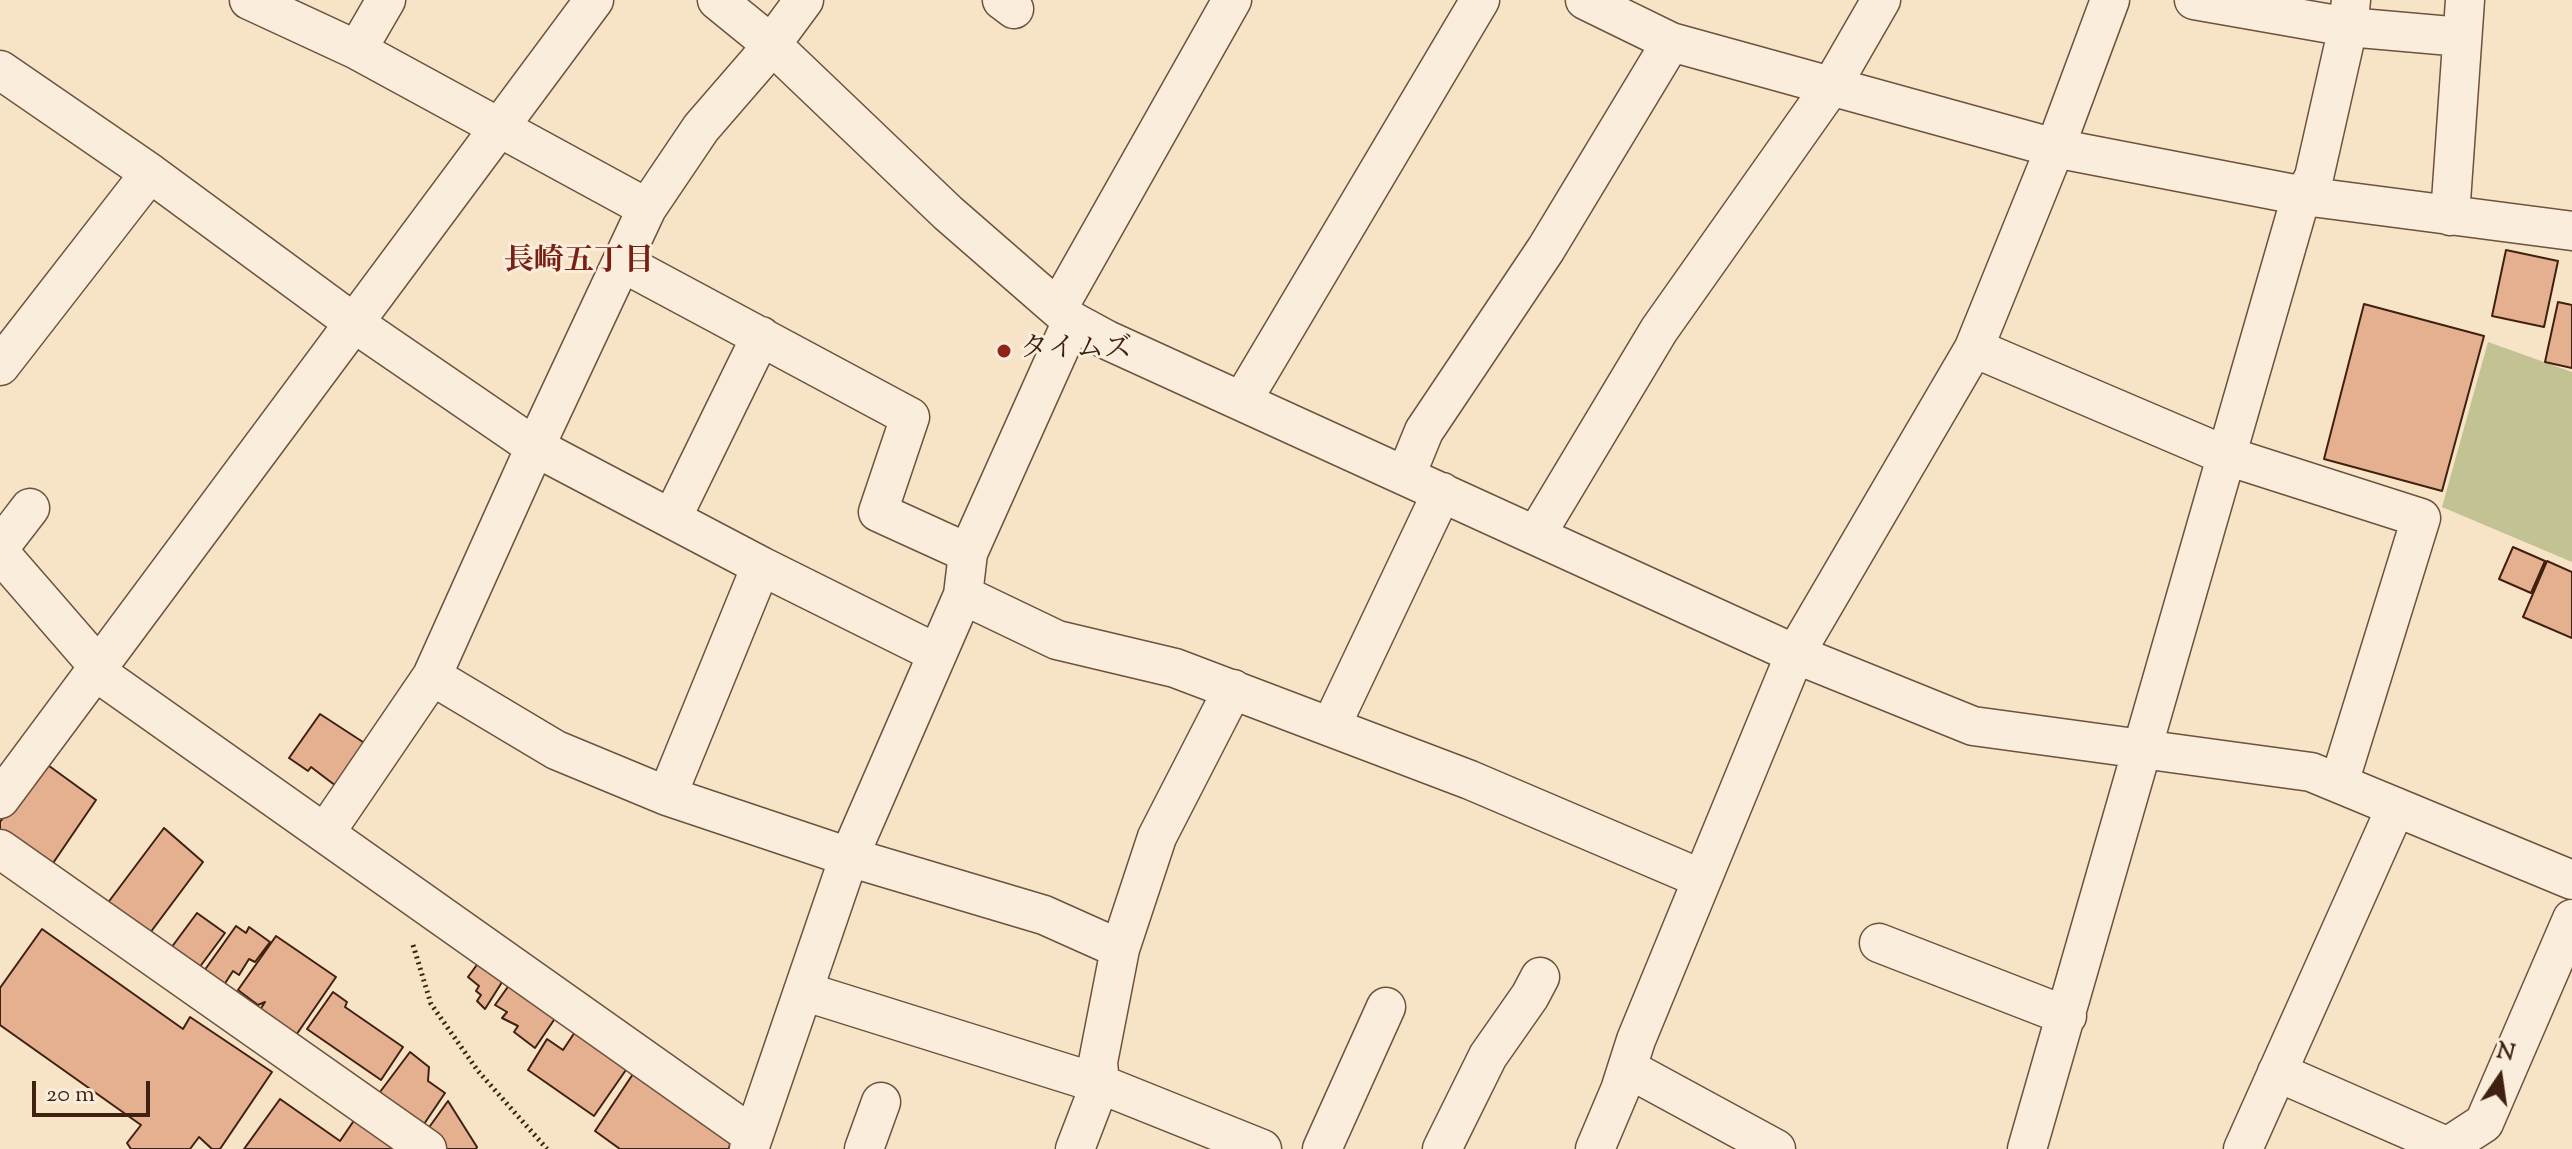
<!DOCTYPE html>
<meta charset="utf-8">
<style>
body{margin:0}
#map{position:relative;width:2572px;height:1149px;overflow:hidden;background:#f7e4c7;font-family:"Sorts Mill Goudy",serif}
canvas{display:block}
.north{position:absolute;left:2460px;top:1037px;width:80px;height:80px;-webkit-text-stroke:6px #faeddb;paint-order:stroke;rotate:13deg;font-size:22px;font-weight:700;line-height:32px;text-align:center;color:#402011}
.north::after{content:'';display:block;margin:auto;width:28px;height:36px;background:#402011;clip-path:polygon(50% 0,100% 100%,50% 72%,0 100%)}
.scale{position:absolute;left:32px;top:1081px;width:118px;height:36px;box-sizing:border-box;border:4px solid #402011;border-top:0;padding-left:10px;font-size:24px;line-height:28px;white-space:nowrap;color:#402011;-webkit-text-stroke:6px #faeddb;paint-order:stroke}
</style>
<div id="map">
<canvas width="2572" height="1149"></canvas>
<div class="north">N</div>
<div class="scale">20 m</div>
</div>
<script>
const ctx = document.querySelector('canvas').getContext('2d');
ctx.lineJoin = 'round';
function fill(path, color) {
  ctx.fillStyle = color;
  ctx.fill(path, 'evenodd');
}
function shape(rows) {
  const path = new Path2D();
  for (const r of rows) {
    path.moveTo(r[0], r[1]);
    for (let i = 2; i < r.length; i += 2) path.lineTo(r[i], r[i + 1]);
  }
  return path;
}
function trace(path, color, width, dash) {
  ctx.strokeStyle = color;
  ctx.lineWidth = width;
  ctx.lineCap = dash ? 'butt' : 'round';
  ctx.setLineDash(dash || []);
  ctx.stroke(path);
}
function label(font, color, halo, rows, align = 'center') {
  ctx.font = font + ' "Sorts Mill Goudy","Noto Serif JP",serif';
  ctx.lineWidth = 6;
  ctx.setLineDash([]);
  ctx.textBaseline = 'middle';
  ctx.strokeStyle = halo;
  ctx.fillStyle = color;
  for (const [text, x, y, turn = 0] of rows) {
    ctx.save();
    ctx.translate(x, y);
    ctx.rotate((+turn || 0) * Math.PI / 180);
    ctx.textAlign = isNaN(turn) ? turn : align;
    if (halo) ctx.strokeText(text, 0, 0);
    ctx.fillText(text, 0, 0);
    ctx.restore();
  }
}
fill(shape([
 [2488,342,2572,372,2572,562,2442,507]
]), '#c2c292');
const building = shape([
 [2506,250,2558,261,2544,327,2492,316,2506,250],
 [2558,302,2572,305,2572,368,2545,362,2558,302],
 [2364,304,2484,336,2442,491,2324,459,2364,304],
 [2513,547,2545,561,2531,593,2499,579,2513,547],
 [2547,561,2572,572,2572,638,2523,617,2547,561],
 [320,714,366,744,336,786,311,767,308,771,289,758,320,714],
 [45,763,96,800,49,869,0,831,0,822,45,763],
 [164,828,203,862,147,937,104,908,164,828],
 [197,913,225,933,199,968,171,948,197,913],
 [236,926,246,933,249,927,270,942,255,962,249,959,239,975,233,971,224,985,204,971,236,926],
 [42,929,183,1029,190,1017,272,1072,220,1149,212,1149,199,1137,190,1149,131,1149,127,1143,141,1125,0,1025,0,988,42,929],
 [276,936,336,977,292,1041,256,1016,265,1002,258,1005,238,990,276,936],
 [479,962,504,979,485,1009,477,1001,481,995,476,991,479,986,468,977,479,962],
 [512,981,558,1014,535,1048,514,1032,518,1026,502,1018,507,1012,495,1005,512,981],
 [333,992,347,1002,345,1007,403,1047,381,1080,307,1029,333,992],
 [575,1032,628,1067,594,1116,528,1070,547,1039,563,1050,575,1032],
 [410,1052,429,1067,428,1081,445,1093,420,1130,374,1100,410,1052],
 [633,1074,731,1139,729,1149,620,1149,595,1131,633,1074],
 [280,1099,340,1141,355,1119,398,1149,244,1149,280,1099],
 [448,1101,477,1147,476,1149,447,1149,425,1133,448,1101]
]);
fill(building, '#e5b08f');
trace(building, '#402011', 2);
const minor = shape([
 [249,0,357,50,647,208],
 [717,0,771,44,948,213,1072,321,1107,340,1795,654,1973,726,2311,772,2572,880],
 [1002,0,1014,9],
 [1585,0,1671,42,2055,148,2304,196,2572,231],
 [2194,0,2348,27,2462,37],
 [357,50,386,0],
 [0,70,150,173,354,323,535,447,761,566,936,653],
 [2450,216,2465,0],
 [623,263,910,417,878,512,968,553],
 [1058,308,1232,0],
 [1974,348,2227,456,2421,518,2339,783],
 [0,366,150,173],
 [1242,401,1480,0],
 [1406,475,1424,431,1546,249,1671,42],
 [672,518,761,336],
 [1536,535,1659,330,1832,85,1881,0],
 [0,547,30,508],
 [0,553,99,667],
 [963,595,1057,640,1175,668,1470,780,1702,879],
 [95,671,753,1136],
 [432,676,556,750,667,796,849,857,1044,915,1120,949],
 [1331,726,1442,492],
 [667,796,761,566],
 [0,799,594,0],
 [325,833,432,676,535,447,647,208,701,128,759,61,804,0],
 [0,849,427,1149],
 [1879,943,2067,1016],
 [803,991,1100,1084,1262,1149],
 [1627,1068,1776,1149],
 [2277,1072,2446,1146],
 [749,1149,849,857,963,595,968,553,1072,321],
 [864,1149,881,1102],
 [1075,1149,1100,1084,1098,1062,1120,949,1157,837,1233,689],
 [1322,1149,1386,1007],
 [1442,1149,1488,1056,1530,996,1540,977],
 [1595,1149,1620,1090,1636,1040,1795,654,1974,348,2055,148,2110,0],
 [2027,1149,2298,207,2314,177,2348,27,2351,0],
 [2243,1149,2396,807],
 [2444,1149,2484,1123,2572,919]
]);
trace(minor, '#6e513e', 41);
trace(shape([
 [413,945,431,1004,478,1071,547,1149]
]), '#402011', 5, [2, 4]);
trace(minor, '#faeddb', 38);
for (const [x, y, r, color] of [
 [1004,351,8,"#8f2418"]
]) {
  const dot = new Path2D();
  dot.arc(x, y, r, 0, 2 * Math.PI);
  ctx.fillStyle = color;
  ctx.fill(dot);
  trace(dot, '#faeddb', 3);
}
label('28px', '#402011', '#faeddb', [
 ["タイムズ",1020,351]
], 'left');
label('bold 30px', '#7a1f14', '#faeddb', [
 ["長崎五丁目",579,264]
]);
</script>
